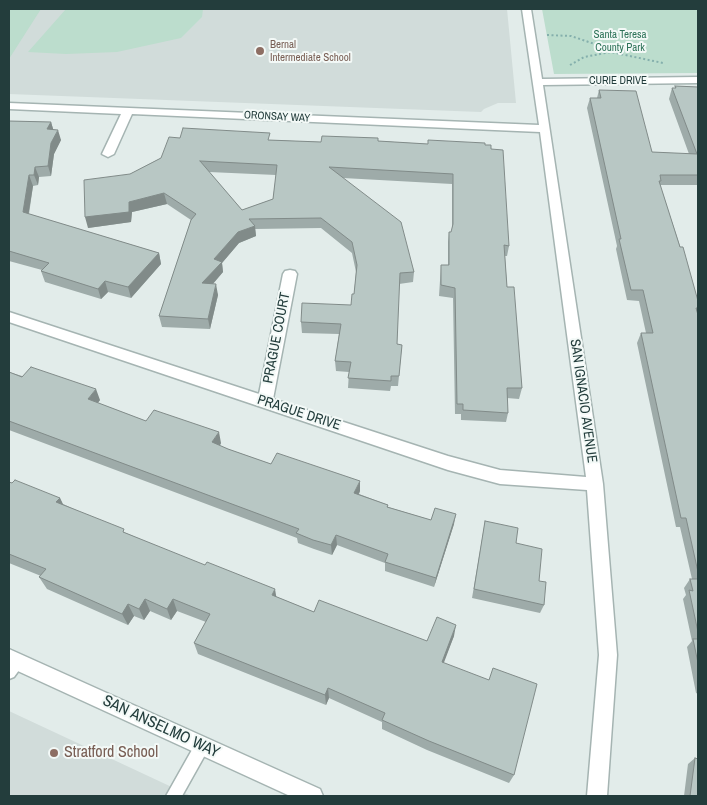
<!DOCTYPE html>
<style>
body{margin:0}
#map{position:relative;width:707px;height:805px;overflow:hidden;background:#e2ecea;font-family:"Archivo Narrow",sans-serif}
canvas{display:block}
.frame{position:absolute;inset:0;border:10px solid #233d3c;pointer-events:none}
</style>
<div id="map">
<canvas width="707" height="805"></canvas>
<div class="frame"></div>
</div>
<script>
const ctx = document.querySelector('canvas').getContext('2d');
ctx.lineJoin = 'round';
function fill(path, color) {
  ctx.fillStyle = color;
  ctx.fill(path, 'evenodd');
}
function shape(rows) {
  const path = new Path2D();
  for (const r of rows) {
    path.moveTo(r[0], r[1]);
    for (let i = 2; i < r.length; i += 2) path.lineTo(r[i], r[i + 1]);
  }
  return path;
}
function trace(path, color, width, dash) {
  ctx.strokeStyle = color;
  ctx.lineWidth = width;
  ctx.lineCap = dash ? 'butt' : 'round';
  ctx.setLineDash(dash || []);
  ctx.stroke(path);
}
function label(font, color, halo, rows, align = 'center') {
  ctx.font = font + ' "Archivo Narrow",sans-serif';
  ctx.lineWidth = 4;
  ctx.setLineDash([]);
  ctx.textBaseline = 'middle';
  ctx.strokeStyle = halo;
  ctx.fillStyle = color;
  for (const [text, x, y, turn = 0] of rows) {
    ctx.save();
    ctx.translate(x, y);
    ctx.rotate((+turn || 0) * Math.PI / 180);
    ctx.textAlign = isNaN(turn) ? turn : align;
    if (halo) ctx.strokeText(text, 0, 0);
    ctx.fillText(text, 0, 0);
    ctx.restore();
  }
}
fill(shape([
 [9,9,507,9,516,103,498,103,484,109,481,112,9,94],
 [9,711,191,796,9,796]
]), '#d1dcda');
fill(shape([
 [9,9,41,9,9,59],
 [66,9,203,9,202,17,181,38,117,52,66,54,28,52],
 [542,9,698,9,698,73,554,74]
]), '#bcddcd');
const service = shape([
 [18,655,23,657,25,662,14,677,9,679,9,662,18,655],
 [202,738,207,741,210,746,182,796,166,796,197,741,202,738]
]);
const minor = shape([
 [522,9,531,9,542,79,698,77,698,83,543,85,603,484,617,655,607,796,587,796,599,655,587,490,500,484,448,470,9,322,9,312,259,394,283,274,285,271,290,270,295,271,297,274,273,399,448,456,500,470,586,477,540,132,132,114,114,154,108,157,102,154,121,114,9,109,9,103,539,125,522,9],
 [9,649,320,789,323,796,290,796,9,667,9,649]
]);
trace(service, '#a5b4b2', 3);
trace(minor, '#a5b4b2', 3);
trace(shape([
 [547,35,571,36,618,52],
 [570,65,584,57,611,52,663,63]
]), '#84afac', 2, [2, 2.5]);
fill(service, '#fff');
fill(minor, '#fff');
fill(shape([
 [675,86,698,87,698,188,697,185,660,185,698,301,698,694,696,693,687,647,692,641,683,599,686,595,684,588,690,579,692,579,680,527,676,527,637,343,641,333,646,333,639,301,627,300,616,249,617,246,587,108,590,98,597,98,599,90,652,152,689,154,669,99,672,88,675,88],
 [9,121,51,122,53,129,61,140,54,154,51,176,39,177,38,185,33,186,29,214,159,253,161,264,131,298,108,292,101,299,45,282,41,271,42,270,9,261],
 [270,140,321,142,378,141,428,144,485,145,491,149,509,246,507,256,505,256,507,287,522,388,519,399,507,398,508,413,506,422,461,420,461,414,455,414,453,298,439,296,441,265,448,265,448,242,449,232,451,232,452,231,452,184,343,178,414,272,413,282,399,284,397,344,402,345,398,386,391,386,390,391,348,388,349,372,336,371,335,361,339,334,302,333,301,322,351,305,354,294,356,272,352,253,321,228,255,229,256,236,239,243,222,263,223,272,213,284,218,295,210,329,162,327,159,316,191,220,167,204,132,212,131,222,88,228,130,174,161,158],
 [209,172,276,175,273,199,242,210],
 [9,372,100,400,98,403,146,421,221,443,220,446,228,449,271,464,360,491,359,494,388,505,388,507,431,520,454,524,434,587,385,571,385,563,337,545,332,555,314,549,298,543,297,538,9,430],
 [9,482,60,498,63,504,126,533,277,597,314,612,427,641,454,636,443,663,514,775,509,783,427,750,382,729,382,722,329,698,326,705,198,654,194,643,206,622,177,611,171,620,150,611,144,620,134,616,128,625,47,589,39,577,41,576,9,563],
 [485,521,516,543,539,581,544,605,540,613,472,598],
 [695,758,698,796,684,796,688,764]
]), '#9eaba9');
fill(shape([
 [51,122,54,132,47,129],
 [58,130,61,140,54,154,51,176,48,166,51,143],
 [35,167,39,177,38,185,34,175],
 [29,175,33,186,27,223,23,212],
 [164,193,167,204,132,212,131,222,88,228,85,217,129,202],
 [255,226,256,236,239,243,222,263,223,272,204,294,202,283,214,259,238,232],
 [159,253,161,264,131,298,128,287],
 [105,281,108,292,101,299,98,289],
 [216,284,218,295,210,329,208,319],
 [96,389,100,400,92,410,88,399],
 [219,432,221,443,215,453,212,442],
 [360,481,360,491,354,503,354,493],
 [60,498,66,511,56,502],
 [456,514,454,524,434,587,436,578],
 [336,535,337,545,332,555,331,545],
 [275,589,277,601,272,595],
 [145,599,150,611,144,620,139,609],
 [173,599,177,611,171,620,167,609],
 [128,604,134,616,128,625,122,614],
 [456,625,454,636,440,673,442,662],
 [328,688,329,698,326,705,325,695]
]), '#818b89');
const building = shape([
 [675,86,698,87,698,175,660,175,661,181,659,181,680,247,683,247,698,301,698,308,696,308,698,315,698,572,686,518,681,518,641,333,653,333,643,290,631,290,619,239,621,239,590,98,601,98,599,90,636,91,652,152,697,154,672,88,676,88,675,86],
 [9,121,51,122,47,129,58,130,51,143,48,166,35,167,34,175,29,175,23,212,159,253,128,287,105,281,98,289,41,271,49,263,9,251,9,121],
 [183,128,270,133,268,140,321,142,322,136,378,138,378,141,428,144,428,140,485,143,485,145,491,145,491,149,503,150,509,246,504,245,507,287,514,287,522,388,507,388,508,413,463,410,463,404,457,404,455,288,441,285,441,265,449,265,449,232,451,232,453,224,453,174,329,167,401,222,414,272,400,273,397,344,402,345,399,376,391,376,391,381,348,378,351,362,335,361,341,324,301,322,302,303,351,305,352,294,354,294,357,265,352,242,321,218,249,219,255,226,238,232,214,259,222,262,202,283,216,284,208,319,159,316,191,220,196,214,164,193,129,202,129,212,85,217,84,180,130,174,161,158,169,137,180,138,183,128],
 [200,161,277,165,273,199,242,210,200,161],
 [31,367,96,389,88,399,146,421,154,410,219,432,212,442,228,449,271,464,277,453,360,481,354,493,388,505,387,507,431,520,435,508,456,514,436,578,385,562,388,554,336,535,331,545,313,540,296,533,299,529,9,421,9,372,22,377,31,367],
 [15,480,60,498,56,502,124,529,123,532,205,565,207,562,275,589,272,595,314,612,319,600,427,641,437,617,456,625,442,662,489,680,493,668,537,684,514,775,429,741,382,720,385,713,328,688,325,695,194,643,210,614,173,599,167,609,145,599,139,609,128,604,122,614,39,577,46,569,9,554,9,482,12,483,15,480],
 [485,521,518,528,516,543,542,549,539,581,546,582,544,605,474,589,485,521],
 [690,579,698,579,698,632,689,590,693,591,690,579],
 [693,639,698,639,698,663,693,639],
 [695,758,698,759,698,796,690,796,695,758]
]);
fill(building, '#b8c7c4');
trace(building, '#818b89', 1);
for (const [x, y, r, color] of [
 [260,51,5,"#8d6e63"],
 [54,753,5,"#8d6e63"]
]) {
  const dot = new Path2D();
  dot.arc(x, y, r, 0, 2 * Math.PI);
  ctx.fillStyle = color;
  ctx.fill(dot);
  trace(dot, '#f3f9f7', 2);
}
label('11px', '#2e7359', '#f3f9f7', [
 ["Santa Teresa",620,35],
 ["County Park",620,48]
]);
label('11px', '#785e54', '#f3f9f7', [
 ["Bernal",270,45],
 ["Intermediate School",270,58]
], 'left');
label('11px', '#233d3c', '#f3f9f7', [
 ["CURIE DRIVE",618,81],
 ["ORONSAY WAY",277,117,3]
]);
label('14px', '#233d3c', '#f3f9f7', [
 ["PRAGUE COURT",277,338,-79],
 ["SAN IGNACIO AVENUE",583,401,82],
 ["PRAGUE DRIVE",299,413,18]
]);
label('16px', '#233d3c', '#f3f9f7', [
 ["SAN ANSELMO WAY",161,727,25]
]);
label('16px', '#785e54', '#f3f9f7', [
 ["Stratford School",64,753]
], 'left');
</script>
